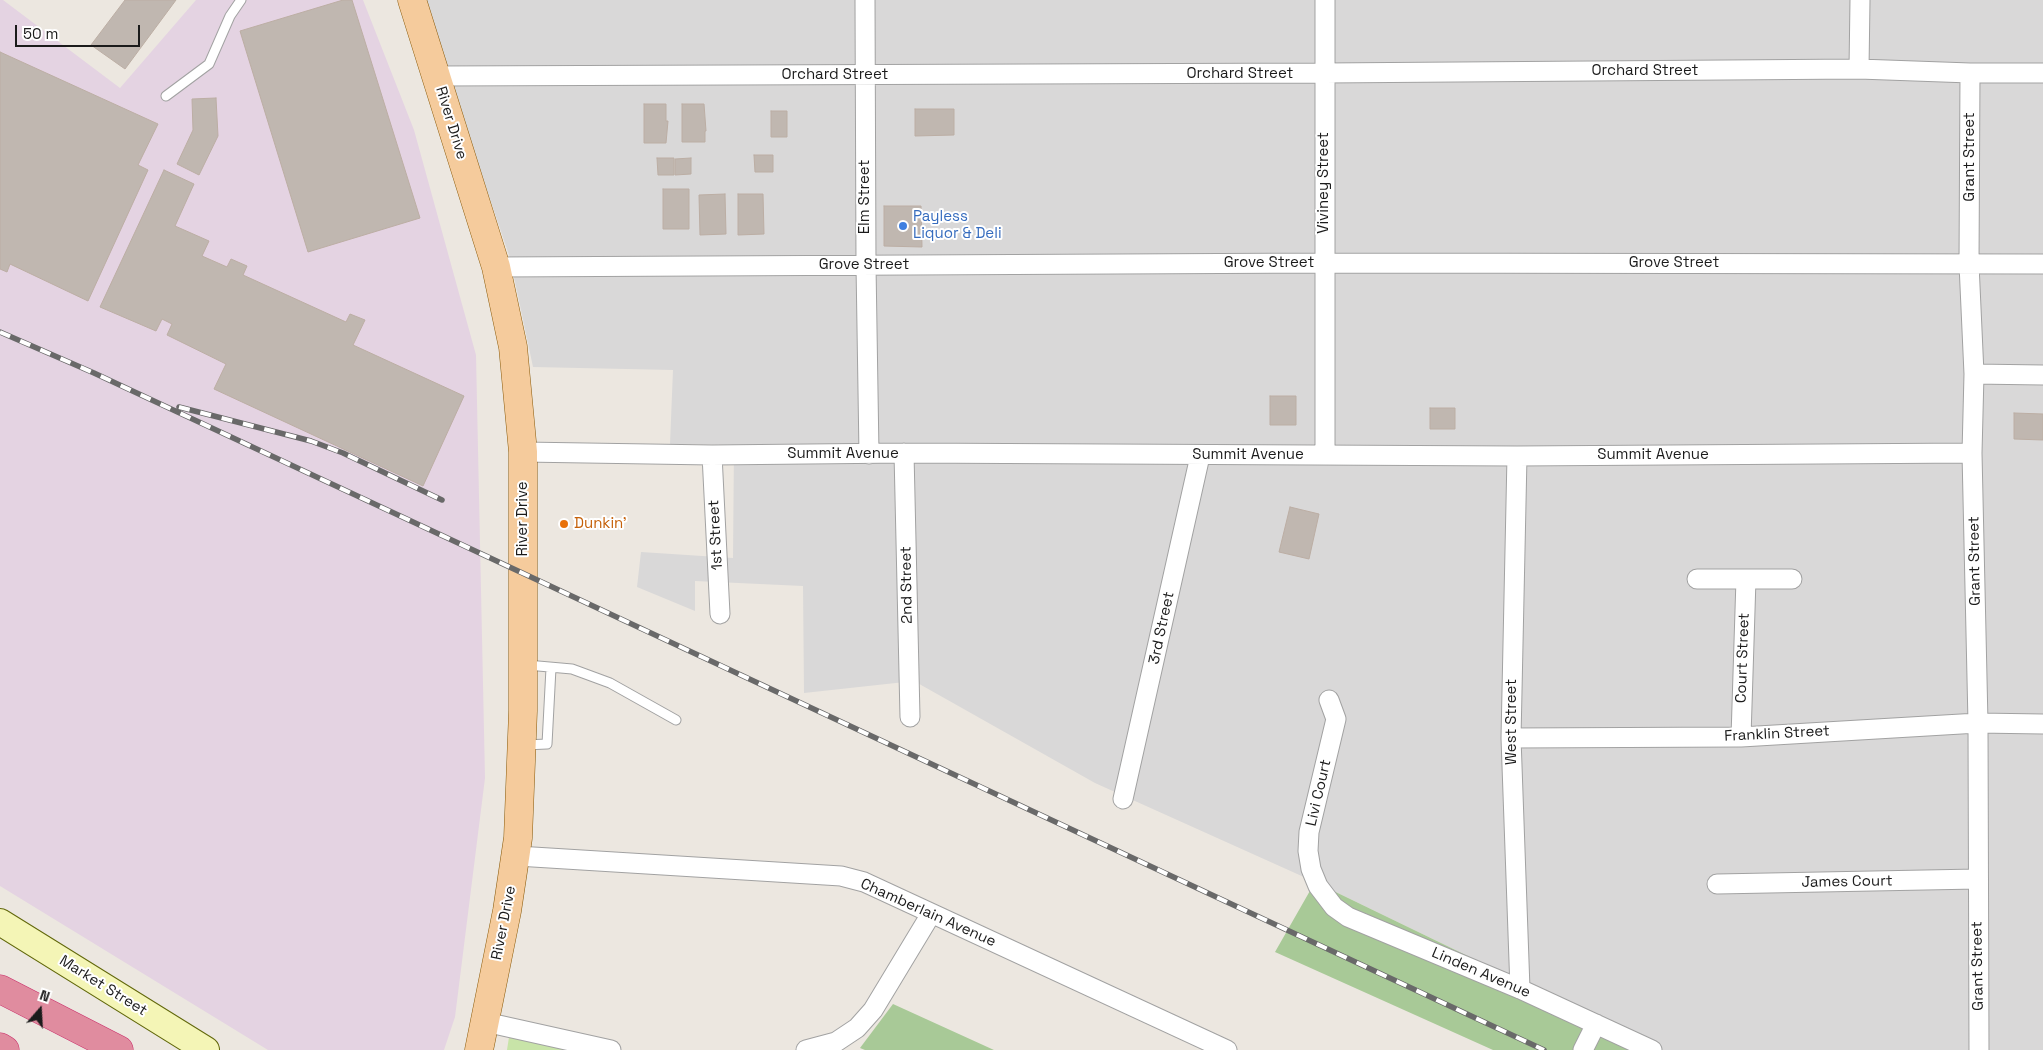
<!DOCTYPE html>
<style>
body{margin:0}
#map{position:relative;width:2043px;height:1050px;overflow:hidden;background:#ece7e0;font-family:"Space Grotesk",sans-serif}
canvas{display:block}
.north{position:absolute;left:15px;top:985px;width:50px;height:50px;-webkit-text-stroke:4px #fff;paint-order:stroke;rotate:19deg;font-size:14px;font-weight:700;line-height:20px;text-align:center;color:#1b1b1b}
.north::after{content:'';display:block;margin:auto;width:18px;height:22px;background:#1b1b1b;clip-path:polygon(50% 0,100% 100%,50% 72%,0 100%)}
.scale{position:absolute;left:15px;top:25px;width:125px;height:22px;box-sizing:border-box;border:2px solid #1b1b1b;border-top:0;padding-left:6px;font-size:15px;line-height:18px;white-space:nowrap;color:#1b1b1b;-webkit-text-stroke:4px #fff;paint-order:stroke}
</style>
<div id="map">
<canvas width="2043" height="1050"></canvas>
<div class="north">N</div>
<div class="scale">50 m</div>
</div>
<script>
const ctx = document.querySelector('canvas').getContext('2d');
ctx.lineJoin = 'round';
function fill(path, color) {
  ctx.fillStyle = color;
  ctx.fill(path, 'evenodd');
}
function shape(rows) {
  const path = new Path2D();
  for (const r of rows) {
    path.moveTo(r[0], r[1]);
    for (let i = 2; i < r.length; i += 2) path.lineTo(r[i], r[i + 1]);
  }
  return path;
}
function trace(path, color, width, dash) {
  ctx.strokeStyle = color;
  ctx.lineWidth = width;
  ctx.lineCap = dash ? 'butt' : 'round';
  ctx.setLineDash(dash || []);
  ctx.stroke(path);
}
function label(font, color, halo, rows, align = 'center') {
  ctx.font = font + ' "Space Grotesk",sans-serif';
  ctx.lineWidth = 4;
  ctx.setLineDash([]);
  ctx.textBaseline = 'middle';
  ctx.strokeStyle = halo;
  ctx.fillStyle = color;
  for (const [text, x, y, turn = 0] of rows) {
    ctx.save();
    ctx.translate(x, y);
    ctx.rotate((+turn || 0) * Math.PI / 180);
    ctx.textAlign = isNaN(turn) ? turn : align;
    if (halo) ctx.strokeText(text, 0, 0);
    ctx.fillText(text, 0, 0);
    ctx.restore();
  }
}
fill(shape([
 [425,0,2043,0,2043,1050,1662,1050,1315,882,1095,783,914,681,804,693,803,586,695,581,695,611,637,587,641,552,733,558,734,445,670,444,673,370,533,367,510,258,472,146]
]), '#d9d8d8');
fill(shape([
 [0,0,3,0,120,88,196,0,363,0,414,130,476,355,485,778,455,1017,444,1050,268,1050,0,886]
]), '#e4d3e2');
fill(shape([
 [509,1037,571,1050,507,1050]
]), '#c8e4a8');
fill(shape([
 [1315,882,1662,1050,1493,1050,1275,952],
 [893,1004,994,1050,865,1050,860,1048]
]), '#a8c997');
const building = shape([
 [125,0,176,0,125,69,91,45,125,0],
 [343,0,352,0,420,218,308,252,240,31,343,0],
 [0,52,158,124,138,165,148,170,88,301,10,264,7,272,0,269,0,52],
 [216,98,218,136,199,175,177,164,193,130,192,99,216,98],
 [644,104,666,104,666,121,668,121,666,143,644,143,644,104],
 [682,104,704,104,706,131,705,131,705,142,682,142,682,104],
 [915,109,954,109,954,135,915,136,915,109],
 [771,111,787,111,787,137,771,137,771,111],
 [754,155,773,155,773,172,755,172,754,155],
 [657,158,674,158,674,175,658,175,657,158],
 [691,158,691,174,675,175,675,159,691,158],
 [164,170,194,184,175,226,209,241,202,256,227,267,231,259,247,266,243,275,346,322,350,314,365,320,353,345,464,396,423,486,214,389,226,364,167,335,172,324,162,319,156,331,100,307,164,170],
 [663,189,689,189,689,229,663,229,663,189],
 [725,194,726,234,700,235,699,195,725,194],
 [738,194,763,194,764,234,738,235,738,194],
 [884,206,921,206,922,247,884,246,884,206],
 [1270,396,1296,396,1296,425,1270,425,1270,396],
 [1430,408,1455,408,1455,429,1430,429,1430,408],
 [2014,413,2043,414,2043,440,2014,439,2014,413],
 [1290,507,1319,514,1309,559,1279,552,1290,507]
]);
fill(building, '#c0b7b0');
trace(building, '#bcaea4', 1);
const service = shape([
 [166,96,209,64,230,16,241,0],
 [527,665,572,669,610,683,676,720],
 [524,745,547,744,551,668]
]);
const minor = shape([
 [865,0,866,265,869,454],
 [1859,69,1860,0],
 [1970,73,1969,264,1974,374,1972,453,1978,723,1979,1050],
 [437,76,1324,73,1859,69,1970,73,2043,73],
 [496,267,1324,263,2043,264],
 [1974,374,2043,375],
 [523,452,712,455,904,453,1517,456,1972,453],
 [904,453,910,717],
 [712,455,720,614],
 [1325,455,1325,0],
 [1517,456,1511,738,1520,989],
 [1697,579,1792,579],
 [1329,700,1336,719,1309,832,1308,851,1311,869,1318,886,1334,907,1348,917,1520,989,1652,1050],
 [1741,737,1746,579],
 [1511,738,1741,737,1978,723,2043,724],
 [1123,799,1200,456],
 [517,856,841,876,864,882,1227,1050],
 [1717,884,1977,879],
 [485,1022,611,1050],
 [806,1050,836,1042,857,1028,873,1010,931,914],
 [1583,1050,1596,1024]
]);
const secondary = shape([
 [0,922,206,1050]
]);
const primary = shape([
 [412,0,496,267,513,347,523,452,523,711,518,838,507,911,479,1050]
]);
const motorway = shape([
 [0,989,119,1050],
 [0,1047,5,1050]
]);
trace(service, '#a2a2a2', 11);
trace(minor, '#a2a2a2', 21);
trace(secondary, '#62680b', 28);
trace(primary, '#885909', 29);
trace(motorway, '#c92e6a', 29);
trace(service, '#fff', 9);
trace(minor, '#fff', 19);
trace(secondary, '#f4f5b6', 26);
trace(primary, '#f5cb9c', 28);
trace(motorway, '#e08c9f', 28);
const rail = shape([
 [0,332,94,373,1544,1050],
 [179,407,311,441,343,453,442,500]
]);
trace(rail, '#696969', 5.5);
trace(rail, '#fff', 4, [11]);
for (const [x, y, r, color] of [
 [903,226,5,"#3f7fe0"],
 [564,524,5,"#e8710a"]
]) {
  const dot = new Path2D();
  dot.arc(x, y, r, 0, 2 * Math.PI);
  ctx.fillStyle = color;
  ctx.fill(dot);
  trace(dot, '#fff', 2);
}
label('15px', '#1b1b1b', '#fff', [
 ["Orchard Street",1645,71],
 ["Orchard Street",1240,74],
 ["Orchard Street",835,75],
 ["River Drive",451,123,73],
 ["Grant Street",1970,157,-90],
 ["Viviney Street",1324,183,-90],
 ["Elm Street",865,197,-90],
 ["Grove Street",1269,263],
 ["Grove Street",1674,263],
 ["Grove Street",864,265],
 ["Summit Avenue",843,454],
 ["Summit Avenue",1248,455],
 ["Summit Avenue",1653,455],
 ["River Drive",523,519,-90],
 ["1st Street",716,535,-93],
 ["Grant Street",1975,561,-91],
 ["2nd Street",907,585,-91],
 ["3rd Street",1162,628,-78],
 ["Court Street",1743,658,-88],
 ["West Street",1512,722,-90],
 ["Franklin Street",1777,734,-3],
 ["Livi Court",1319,793,-77],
 ["James Court",1847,882,-1],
 ["Chamberlain Avenue",928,913,24],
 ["River Drive",504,923,-79],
 ["Grant Street",1978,966,-91],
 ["Linden Avenue",1481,973,23],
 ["Market Street",103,986,32]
]);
label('15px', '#366cbe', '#fff', [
 ["Payless",913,217],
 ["Liquor & Deli",913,234]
], 'left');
label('15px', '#c56008', '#fff', [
 ["Dunkin'",574,524]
], 'left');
</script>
